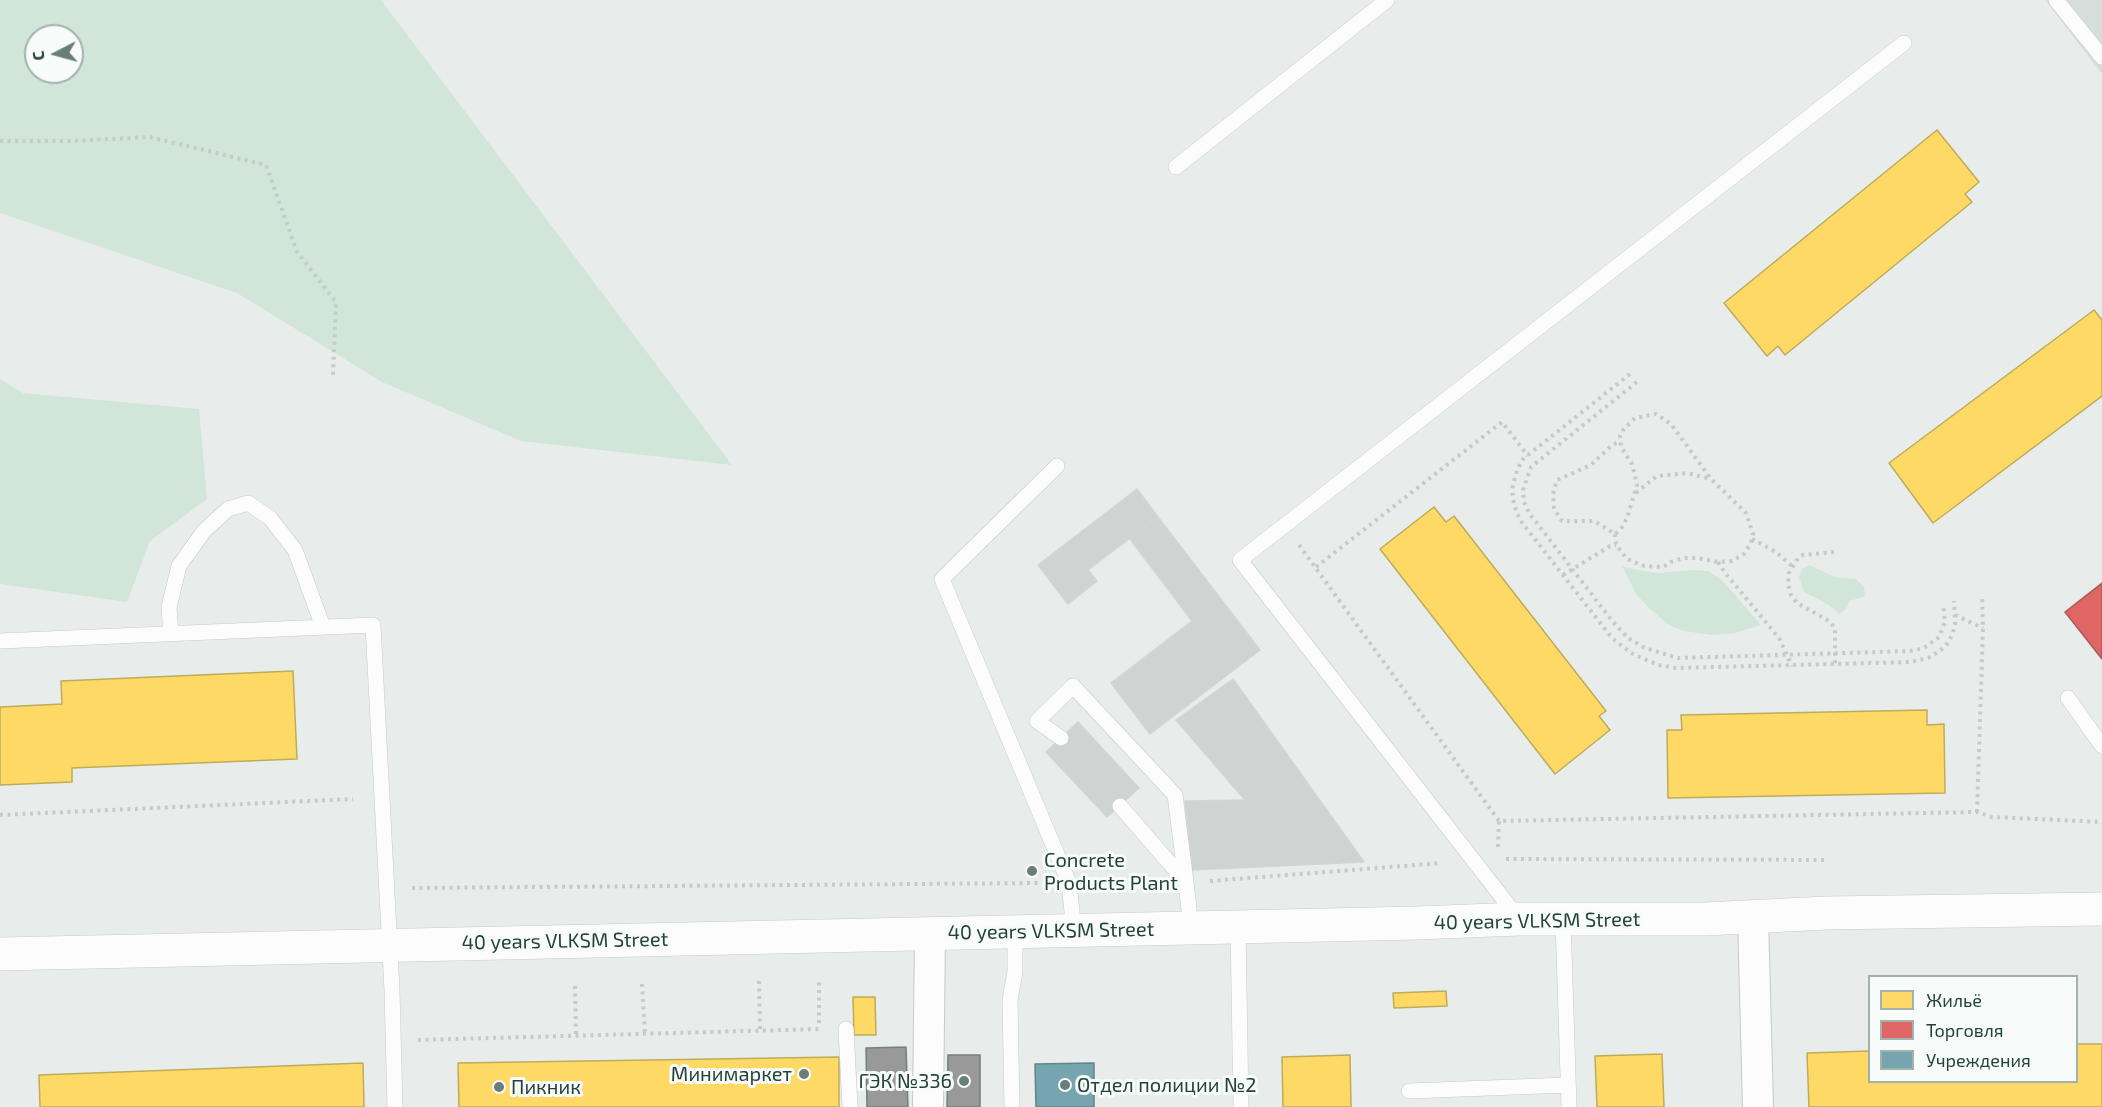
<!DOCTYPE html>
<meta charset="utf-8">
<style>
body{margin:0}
#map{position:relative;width:2102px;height:1107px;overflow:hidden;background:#e8edeb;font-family:"Exo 2",sans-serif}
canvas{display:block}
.legend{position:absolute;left:1868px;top:975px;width:210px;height:108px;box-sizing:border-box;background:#f7fbf9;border:2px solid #a3b1ad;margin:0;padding:8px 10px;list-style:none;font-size:18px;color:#24423a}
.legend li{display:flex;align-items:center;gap:12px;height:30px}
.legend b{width:30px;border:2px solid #a3b1ad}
.north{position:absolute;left:24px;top:24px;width:60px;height:60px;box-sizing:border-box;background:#f7fbf9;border:2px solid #a3b1ad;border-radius:50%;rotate:264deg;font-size:16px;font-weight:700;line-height:24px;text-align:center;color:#24423a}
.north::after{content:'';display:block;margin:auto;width:21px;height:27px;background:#697e78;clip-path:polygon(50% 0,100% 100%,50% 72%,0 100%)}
</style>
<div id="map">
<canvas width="2102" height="1107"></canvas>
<ul class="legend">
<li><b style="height:16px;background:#ffd966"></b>Жильё</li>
<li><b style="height:16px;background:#e06666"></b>Торговля</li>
<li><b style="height:16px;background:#76a5af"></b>Учреждения</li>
</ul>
<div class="north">С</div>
</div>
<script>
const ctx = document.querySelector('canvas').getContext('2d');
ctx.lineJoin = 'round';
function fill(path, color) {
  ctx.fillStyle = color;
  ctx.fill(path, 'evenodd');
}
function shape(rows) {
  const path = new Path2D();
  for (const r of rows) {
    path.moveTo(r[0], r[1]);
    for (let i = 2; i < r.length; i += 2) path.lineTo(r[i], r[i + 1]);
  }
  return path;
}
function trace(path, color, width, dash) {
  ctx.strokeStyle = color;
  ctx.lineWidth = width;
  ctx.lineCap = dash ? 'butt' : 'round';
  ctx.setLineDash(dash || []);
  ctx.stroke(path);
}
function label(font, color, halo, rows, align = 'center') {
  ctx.font = font + ' "Exo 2",sans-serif';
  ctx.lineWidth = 6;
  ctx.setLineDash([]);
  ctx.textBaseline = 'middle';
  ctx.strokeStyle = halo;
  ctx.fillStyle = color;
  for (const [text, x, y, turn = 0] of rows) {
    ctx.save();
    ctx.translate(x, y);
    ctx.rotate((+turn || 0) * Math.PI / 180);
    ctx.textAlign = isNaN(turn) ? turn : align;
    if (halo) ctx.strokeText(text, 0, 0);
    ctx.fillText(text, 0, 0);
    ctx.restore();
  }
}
fill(shape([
 [2045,0,2102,0,2102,74]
]), '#d6dedb');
fill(shape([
 [0,0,381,0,732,465,521,441,382,382,237,293,0,213],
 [36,36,72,36,72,72,36,72],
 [0,379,23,393,199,409,207,499,150,541,127,602,0,584],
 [1809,565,1835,577,1856,579,1864,587,1865,596,1850,601,1846,609,1839,614,1829,605,1804,592,1799,577,1802,569],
 [1622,566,1632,569,1658,573,1694,570,1708,571,1723,581,1761,625,1735,633,1712,635,1684,631,1669,625,1649,608,1636,594]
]), '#d1e6d8');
const homes = shape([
 [1937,130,1979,182,1965,194,1972,202,1785,355,1778,346,1767,356,1724,303,1937,130],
 [2094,310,2102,320,2102,396,1933,523,1889,463,2094,310],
 [1434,507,1446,522,1454,516,1606,711,1599,716,1610,730,1555,774,1380,549,1434,507],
 [293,671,297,759,72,768,72,782,0,785,0,707,62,704,61,681,293,671],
 [1927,710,1927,725,1944,724,1945,793,1668,798,1667,730,1682,730,1681,715,1927,710],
 [1446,991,1447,1006,1394,1008,1393,993,1446,991],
 [853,997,875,997,876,1035,854,1035,853,997],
 [2076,1044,2102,1044,2102,1107,1809,1107,1807,1053,1870,1051,1870,1082,2076,1082,2076,1044],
 [1662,1054,1664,1107,1597,1107,1595,1056,1662,1054],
 [1350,1055,1351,1107,1283,1107,1282,1057,1350,1055],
 [839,1057,839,1107,459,1107,458,1063,839,1057],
 [363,1063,364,1107,40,1107,39,1075,363,1063]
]);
fill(homes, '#ffd966');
trace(homes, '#bdac59', 1.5);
const shops = shape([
 [2102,583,2102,659,2065,612,2102,583]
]);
fill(shops, '#e06666');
trace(shops, '#a85b59', 1.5);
const public = shape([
 [1094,1063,1094,1107,1036,1107,1035,1064,1094,1063]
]);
fill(public, '#76a5af');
trace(public, '#5d878c', 1.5);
const industry = shape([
 [906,1047,908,1107,867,1107,866,1048,906,1047],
 [948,1055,980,1055,980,1107,947,1107,948,1055]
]);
fill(industry, '#999');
trace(industry, '#767f7c', 1.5);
const building = shape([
 [1137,489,1158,517,1088,570,1097,581,1068,604,1038,565,1137,489],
 [1158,517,1260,650,1150,734,1111,683,1192,621,1130,539,1158,517],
 [1233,679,1364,862,1192,870,1185,801,1245,800,1176,720,1233,679],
 [1078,722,1139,788,1107,817,1046,752,1078,722]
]);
fill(building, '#cfd4d2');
trace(building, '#d1d6d4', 1.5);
const lane = shape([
 [2056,0,2102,57],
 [1176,167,1387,0],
 [1057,466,942,579,1069,883,1074,931],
 [171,634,169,607,179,566,204,531,228,509,248,503,270,518,295,550,323,627],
 [0,641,373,625,392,990,395,1107],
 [2068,698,2102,746],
 [1061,738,1037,721,1073,686,1175,795,1186,882],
 [1120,806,1186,882,1191,928],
 [1519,919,1240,560,1904,43],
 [1563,919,1569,1107],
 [1238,926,1241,1107],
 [846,1029,850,1107],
 [1409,1091,1568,1085],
 [1012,1107,1010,1000,1015,972,1015,932]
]);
const street = shape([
 [1753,917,1758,1107],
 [928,1107,930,933]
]);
const secondary = shape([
 [0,954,1417,923,1519,919,1705,919,1827,913,2102,909]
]);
trace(lane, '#c5cac8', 16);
trace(street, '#c5cac8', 32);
trace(secondary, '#c3cbc8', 34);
trace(shape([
 [0,141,70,141,150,137,266,165,297,252,336,302,333,375],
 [1630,374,1523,459,1517,470,1512,489,1514,505,1520,520,1612,638,1631,653,1658,665,1676,668,1911,662,1928,658,1940,651,1948,643,1953,633,1955,624,1954,601],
 [1637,382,1531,467,1523,490,1524,502,1529,513,1613,622,1628,638,1645,648,1678,658,1910,651,1924,648,1939,637,1945,622,1943,604],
 [1636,493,1657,476,1687,473,1711,479],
 [1615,534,1616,545,1627,559,1644,566,1663,567,1671,562,1683,558,1697,558,1718,562,1732,561,1744,554,1751,543,1753,534,1746,513,1711,479,1671,424,1656,414,1635,418,1623,430,1620,436,1621,447,1632,464,1637,485,1627,518,1621,529,1615,534,1594,521,1562,521,1554,509,1553,494,1557,480,1591,465,1612,445,1619,442],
 [1752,539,1776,552,1792,566],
 [1299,545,1499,821,1977,812,1992,817,2102,822],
 [1834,552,1803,555,1798,558,1789,573,1788,584,1791,595,1797,603,1829,621,1835,628,1835,664],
 [1718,562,1726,574,1779,638,1792,666],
 [1316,567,1502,422,1528,456],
 [1563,575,1610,546,1616,545],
 [1955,615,1983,628],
 [1977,812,1983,628,1982,596],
 [0,815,353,799],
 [1498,847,1499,821],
 [1506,859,1827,860],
 [1210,881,1442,863],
 [1093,883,1152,883],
 [412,888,1041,883],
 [759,981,760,1031],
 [642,984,645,1034],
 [575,986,576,1036],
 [819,1023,819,980],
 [418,1040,821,1029]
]), '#c3ccca', 4, [3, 4.5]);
trace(lane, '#fcfcfc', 15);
trace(street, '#fcfcfc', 30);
trace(secondary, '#fcfcfc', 33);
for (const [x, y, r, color] of [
 [1032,871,6,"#697e78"],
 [804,1074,6,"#697e78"],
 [964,1081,6,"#697e78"],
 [1065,1085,6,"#697e78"],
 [499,1087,6,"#697e78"]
]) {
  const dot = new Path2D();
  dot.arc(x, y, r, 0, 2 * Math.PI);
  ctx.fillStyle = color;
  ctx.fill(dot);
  trace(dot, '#f7fbf9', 2);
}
label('20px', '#24423a', '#f7fbf9', [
 ["Concrete",1044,860],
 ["Products Plant",1044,883],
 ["Минимаркет",792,1074,"right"],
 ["ГЭК №336",952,1081,"right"],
 ["Отдел полиции №2",1077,1085],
 ["Пикник",511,1087]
], 'left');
label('20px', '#24423a', '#f7fbf9', [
 ["40 years VLKSM Street",1537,921,-1],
 ["40 years VLKSM Street",1051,931,-1],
 ["40 years VLKSM Street",565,941,-1]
]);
</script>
